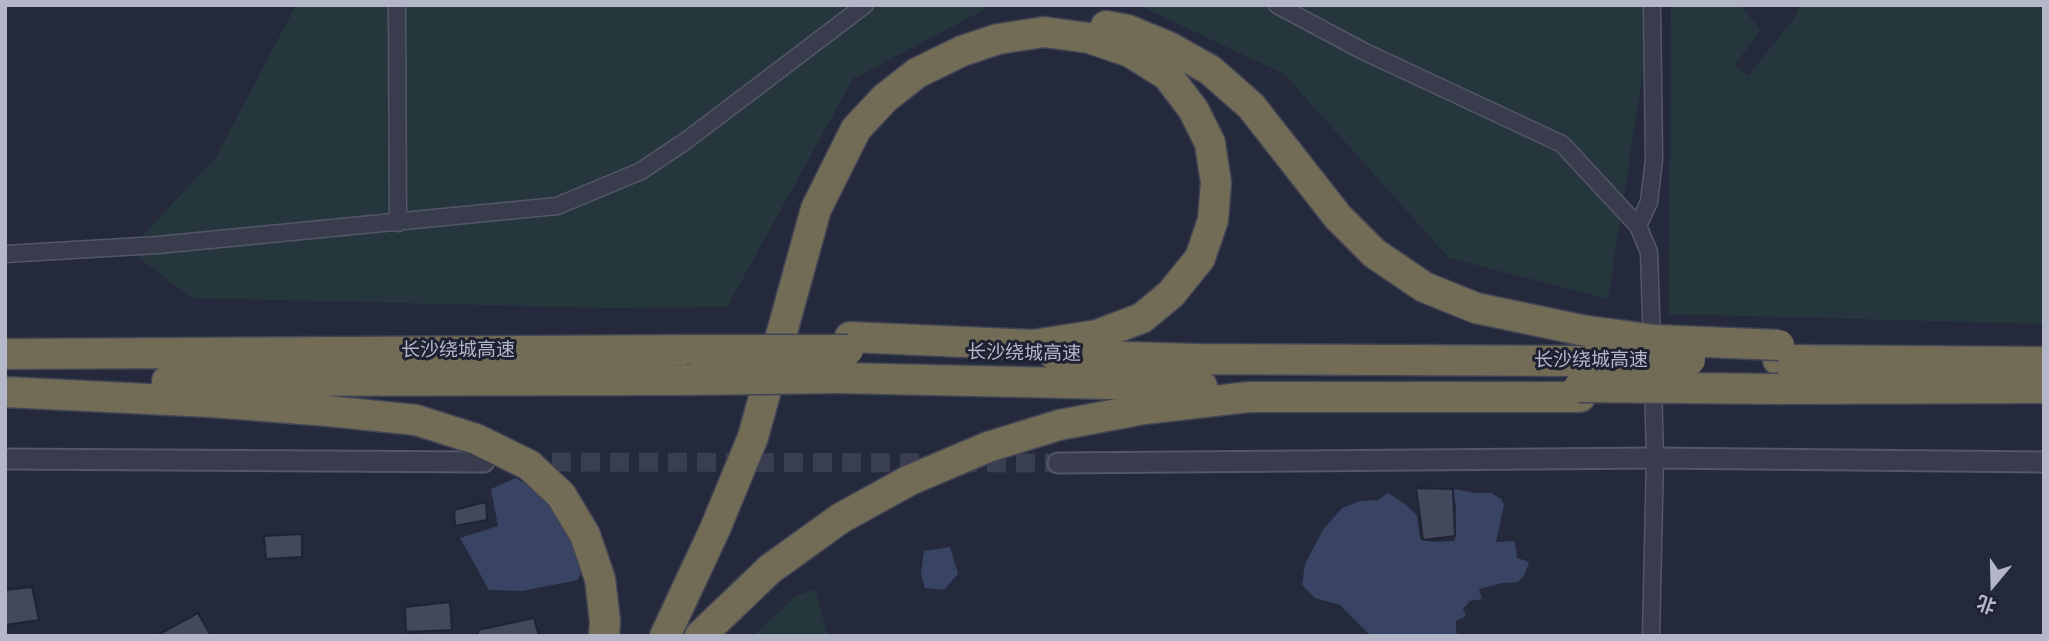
<!DOCTYPE html>
<meta charset="utf-8">
<style>
body{margin:0}
#map{position:relative;width:2049px;height:641px;overflow:hidden;background:#242a3c;font-family:"DejaVu Sans","Noto Sans SC",sans-serif}
canvas{display:block}
.frame{position:absolute;inset:0;border:7px solid #b3b7c7;pointer-events:none}
.north{position:absolute;left:1958px;top:550px;width:70px;height:70px;-webkit-text-stroke:5px #1d2131;paint-order:stroke;rotate:199deg;font-size:19px;font-weight:700;line-height:28px;text-align:center;color:#b3b7c7}
.north::after{content:'';display:block;margin:auto;width:24px;height:32px;background:#b3b7c7;clip-path:polygon(50% 0,100% 100%,50% 72%,0 100%)}
</style>
<div id="map">
<canvas width="2049" height="641"></canvas>
<div class="frame"></div>
<div class="north">北</div>
</div>
<script>
const ctx = document.querySelector('canvas').getContext('2d');
ctx.lineJoin = 'round';
function fill(path, color) {
  ctx.fillStyle = color;
  ctx.fill(path, 'evenodd');
}
function shape(rows) {
  const path = new Path2D();
  for (const r of rows) {
    path.moveTo(r[0], r[1]);
    for (let i = 2; i < r.length; i += 2) path.lineTo(r[i], r[i + 1]);
  }
  return path;
}
function trace(path, color, width, dash) {
  ctx.strokeStyle = color;
  ctx.lineWidth = width;
  ctx.lineCap = dash ? 'butt' : 'round';
  ctx.setLineDash(dash || []);
  ctx.stroke(path);
}
function label(font, color, halo, rows, align = 'center') {
  ctx.font = font + ' "DejaVu Sans","Noto Sans SC",sans-serif';
  ctx.lineWidth = 6;
  ctx.setLineDash([]);
  ctx.textBaseline = 'middle';
  ctx.strokeStyle = halo;
  ctx.fillStyle = color;
  for (const [text, x, y, turn = 0] of rows) {
    ctx.save();
    ctx.translate(x, y);
    ctx.rotate((+turn || 0) * Math.PI / 180);
    ctx.textAlign = isNaN(turn) ? turn : align;
    if (halo) ctx.strokeText(text, 0, 0);
    ctx.fillText(text, 0, 0);
    ctx.restore();
  }
}
fill(shape([
 [296,5,993,5,853,79,727,307,606,308,191,298,129,250,216,157],
 [1138,5,1651,5,1652,14,1608,299,1449,258,1284,74],
 [1671,5,1741,5,1760,30,1735,65,1748,76,1793,20,1801,5,2044,5,2044,324,1669,314],
 [815,589,828,636,753,636,796,596]
]), '#26363d');
fill(shape([
 [516,478,543,496,571,537,583,566,578,580,522,591,489,590,460,538,498,526,491,489],
 [1453,489,1476,493,1491,493,1501,499,1504,505,1496,542,1515,541,1517,558,1529,562,1524,576,1518,582,1502,583,1479,589,1482,599,1470,601,1463,609,1466,616,1456,621,1456,633,1468,636,1371,636,1340,605,1315,598,1302,585,1305,564,1323,530,1342,508,1360,501,1378,500,1388,493,1405,504,1417,515,1420,539,1433,542,1455,541,1456,507],
 [950,547,958,574,944,590,925,588,921,574,924,551]
]), '#394464');
const building = shape([
 [1416,488,1453,489,1455,536,1423,540,1416,488],
 [486,502,487,520,455,526,454,510,486,502],
 [302,534,302,557,266,559,264,536,302,534],
 [32,587,39,620,5,625,5,590,32,587],
 [450,602,452,630,406,632,405,607,450,602],
 [198,613,211,636,156,636,198,613],
 [534,618,539,636,478,636,478,630,534,618]
]);
fill(building, '#43495d');
trace(building, '#1f2333', 2);
trace(shape([
 [523,462,1058,463]
]), '#393f51', 19, [19, 10]);
const minor = shape([
 [397,5,398,223],
 [1277,5,1363,51,1562,144,1638,226,1649,252,1652,346],
 [1638,226,1649,202,1654,159,1652,5],
 [5,254,158,245,557,206,641,171,687,140,865,5],
 [1651,636,1655,458,1653,383]
]);
const tertiary = shape([
 [5,459,484,462],
 [1058,463,1655,458,2044,462]
]);
const motorway = shape([
 [1106,26,1128,30,1169,47,1210,70,1251,106,1338,217,1374,253,1424,287,1476,308,1581,330],
 [5,354,692,350],
 [1055,355,1197,359,1580,361],
 [1778,360,2044,362],
 [839,378,1202,386],
 [167,381,687,380],
 [1778,389,2044,388],
 [5,392,210,402,328,411,416,420,476,439,529,465,561,495,585,535,600,579,605,621,604,636],
 [665,636,715,529,753,437,816,209,856,129,885,98,917,73,962,51,998,39,1044,32,1089,38,1130,52,1167,75,1193,109,1210,143,1216,183,1213,220,1200,258,1171,294,1142,318,1097,335,1033,345,850,337],
 [700,636,770,569,841,518,910,480,988,447,1059,425,1144,409,1249,397,1580,397]
]);
trace(minor, '#535767', 19);
trace(tertiary, '#535767', 23);
trace(motorway, '#404454', 33);
trace(minor, '#383c4c', 16);
trace(tertiary, '#383c4c', 19);
trace(motorway, '#726b55', 30);
const motorwayBridge = shape([
 [1581,330,1656,340,1779,345],
 [692,350,848,350],
 [1580,361,1690,360],
 [687,380,839,378],
 [1579,387,1778,389]
]);
trace(motorwayBridge, '#404454', 33, []);
trace(motorwayBridge, '#726b55', 30);
label('19px', '#b3b7c7', '#1d2131', [
 ["长沙绕城高速",458,351],
 ["长沙绕城高速",1024,354,1],
 ["长沙绕城高速",1591,361]
]);
</script>
